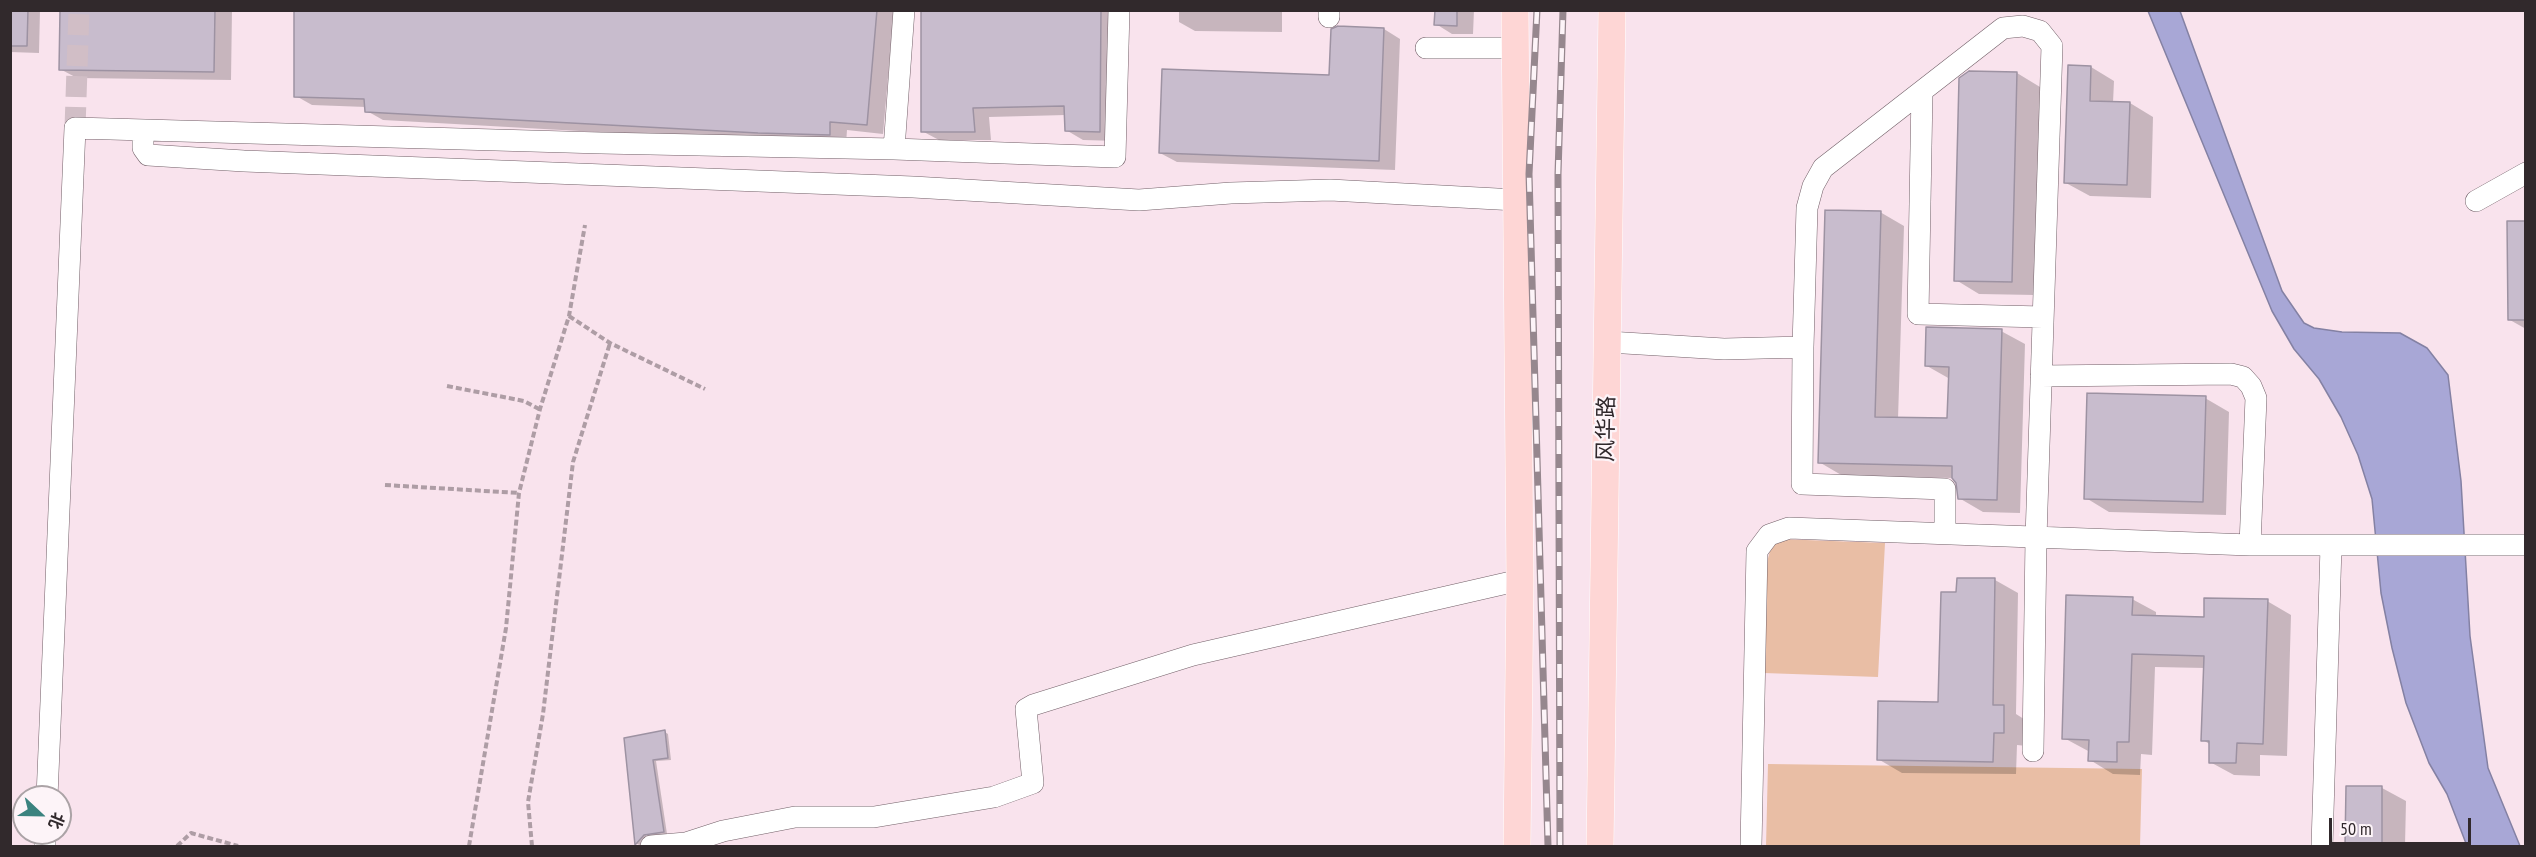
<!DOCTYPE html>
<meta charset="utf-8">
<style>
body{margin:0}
#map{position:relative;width:2536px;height:857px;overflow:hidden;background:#f9e3ed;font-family:"PT Sans Narrow","Noto Sans SC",sans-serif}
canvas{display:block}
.frame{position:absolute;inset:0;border:12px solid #31292c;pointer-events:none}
.north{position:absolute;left:12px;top:785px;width:60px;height:60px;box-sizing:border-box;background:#fdf4f8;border:2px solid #aba3a6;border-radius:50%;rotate:112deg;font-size:16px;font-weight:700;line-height:24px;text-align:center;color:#31292c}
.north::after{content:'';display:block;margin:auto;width:21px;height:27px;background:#3b837f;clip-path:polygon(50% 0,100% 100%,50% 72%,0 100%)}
.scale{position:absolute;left:2329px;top:818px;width:142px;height:27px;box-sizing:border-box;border:3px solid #31292c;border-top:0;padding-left:8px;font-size:18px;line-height:21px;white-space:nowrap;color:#31292c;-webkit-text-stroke:4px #fdf4f8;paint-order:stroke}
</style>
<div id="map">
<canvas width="2536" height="857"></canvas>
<div class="frame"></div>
<div class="north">北</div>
<div class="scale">50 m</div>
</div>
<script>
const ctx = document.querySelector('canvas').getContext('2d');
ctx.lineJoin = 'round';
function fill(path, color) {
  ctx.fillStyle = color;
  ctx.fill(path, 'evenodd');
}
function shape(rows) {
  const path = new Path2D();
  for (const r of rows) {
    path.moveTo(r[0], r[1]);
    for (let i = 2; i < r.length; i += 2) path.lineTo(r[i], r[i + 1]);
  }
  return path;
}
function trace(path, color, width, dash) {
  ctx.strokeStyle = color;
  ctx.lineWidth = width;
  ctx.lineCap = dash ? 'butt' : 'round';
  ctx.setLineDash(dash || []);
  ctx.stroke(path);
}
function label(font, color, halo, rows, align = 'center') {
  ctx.font = font + ' "PT Sans Narrow","Noto Sans SC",sans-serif';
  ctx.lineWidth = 4.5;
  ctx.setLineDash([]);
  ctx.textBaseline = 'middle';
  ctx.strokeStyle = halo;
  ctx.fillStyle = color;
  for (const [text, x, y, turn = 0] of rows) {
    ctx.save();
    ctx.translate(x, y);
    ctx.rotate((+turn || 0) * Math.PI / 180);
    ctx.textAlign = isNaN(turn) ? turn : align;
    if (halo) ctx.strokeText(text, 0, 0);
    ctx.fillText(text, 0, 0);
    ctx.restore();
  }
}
fill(shape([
 [1779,539,1885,543,1878,677,1764,673,1766,566,1771,547],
 [1768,764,2142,769,2140,846,1766,846]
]), '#e9bea5');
const water = shape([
 [2148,11,2180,11,2282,291,2304,323,2314,328,2342,332,2400,333,2427,348,2448,375,2461,481,2470,636,2488,768,2520,846,2467,846,2447,794,2429,763,2406,703,2392,648,2381,593,2372,499,2358,455,2341,417,2319,379,2294,349,2272,311,2148,11]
]);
fill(water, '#a8a7d6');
trace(water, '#8481a3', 1.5);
fill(shape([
 [10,10,40,10,39,53,10,52],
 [61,10,232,10,231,80,77,78,60,69],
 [295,10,894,10,883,134,847,130,846,144,776,142,383,120,367,111,366,107,312,105,296,96],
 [922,10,1117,10,1117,141,1083,140,1066,130,1066,115,989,117,991,140,939,140,922,131],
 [1179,10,1282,10,1282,32,1195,31,1179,22],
 [1436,10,1474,10,1473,34,1452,34,1436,24],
 [1384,29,1400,39,1395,170,1177,162,1160,153,1330,76],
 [2091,67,2114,81,2113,103,2130,103,2153,117,2151,198,2090,196,2066,183],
 [2017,73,2040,87,2035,295,1979,294,1956,280],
 [1880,212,1904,226,1898,419,1948,420,1950,379,1927,366,2001,331,2025,344,2020,513,1983,512,1959,498,1958,483,1954,478,1843,476,1819,462],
 [2526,223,2526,329,2510,320],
 [2205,398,2229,412,2226,515,2109,512,2086,498],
 [1995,580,2018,593,2016,714,2027,721,2027,746,2017,745,2016,774,1902,773,1878,759,1940,704,1958,594],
 [2132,599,2156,612,2156,617,2205,618,2267,601,2291,615,2287,756,2260,755,2260,776,2234,775,2210,762,2211,745,2203,740,2205,668,2155,667,2152,755,2141,754,2140,775,2113,774,2090,760,2090,752,2064,738],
 [665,732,668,734,671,760,656,761,667,834,648,837,640,845,637,844,625,739],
 [2347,788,2382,788,2406,801,2405,846,2347,846]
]), '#0003');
const building = shape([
 [10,10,28,10,27,46,10,46,10,10],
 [60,10,215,10,214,72,59,70,60,10],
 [294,10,877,10,867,125,830,122,830,135,758,133,365,112,364,99,294,97,294,10],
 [921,10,1101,10,1100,132,1065,131,1064,106,973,108,975,132,921,132,921,10],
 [1435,10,1457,10,1457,26,1434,25,1435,10],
 [1338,26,1384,28,1379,161,1159,153,1162,69,1329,75,1331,29,1338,26],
 [2068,65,2091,66,2090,101,2130,102,2127,185,2064,183,2068,65],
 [1969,71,2017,72,2012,282,1954,281,1959,78,1969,71],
 [1825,210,1881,211,1875,417,1947,418,1949,367,1925,366,1926,327,2002,329,1997,500,1958,499,1956,483,1952,478,1952,466,1818,463,1825,210],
 [2507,221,2526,221,2526,320,2508,320,2507,221],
 [2087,393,2206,396,2203,502,2084,499,2087,393],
 [1957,578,1995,578,1993,705,2004,705,2004,733,1994,733,1993,762,1877,760,1878,701,1938,702,1941,592,1956,592,1957,578],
 [2066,595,2133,597,2132,615,2204,617,2204,598,2268,599,2263,744,2237,743,2236,763,2209,763,2209,741,2201,741,2204,656,2132,654,2129,742,2117,742,2117,762,2088,761,2089,740,2062,739,2066,595],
 [665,730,668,758,653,760,664,832,644,835,635,845,624,738,665,730],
 [2346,786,2382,786,2382,846,2345,846,2346,786]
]);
fill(building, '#c8bccd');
trace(building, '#9d92a2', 1.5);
trace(shape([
 [75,128,79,10]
]), '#d1bec6', 21, [21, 10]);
const minor = shape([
 [904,10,894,149,1115,157,1119,10],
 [1329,17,1329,10],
 [1426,48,1515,48],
 [1922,92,1918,314,2043,317],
 [143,130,143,148,148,155,244,161,913,187,1139,200,1231,193,1330,190,1516,200],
 [2476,201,2526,173],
 [1608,342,1724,349,1803,347,1802,484,1945,489,1945,533],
 [1803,347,1807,208,1813,186,1823,168,2003,28,2023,26,2040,31,2052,46,2036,538,2033,751],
 [2041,376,2231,374,2243,377,2251,386,2256,398,2250,545],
 [47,797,75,128,601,143,894,149],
 [45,846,45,833],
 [651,846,686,843,723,831,795,817,874,817,994,797,1033,783,1026,709,1033,705,1193,655,1520,580],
 [1751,846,1757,551,1769,535,1789,528,2250,545,2526,545],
 [2322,846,2331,546]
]);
const major = shape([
 [1515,10,1520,580,1517,846],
 [1600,846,1612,10]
]);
trace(minor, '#726068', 22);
trace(major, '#fff', 28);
trace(shape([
 [569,316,610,343,705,389],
 [447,386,524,401,539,409],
 [385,485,519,493],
 [177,846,191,833,238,846],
 [469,846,506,628,519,493,540,409,569,316,585,225],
 [532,846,528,802,543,714,573,462,610,343]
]), '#ae9da5', 4, [6, 3]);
trace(minor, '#fff', 21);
trace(major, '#fed6d5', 27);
const rail = shape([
 [1537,10,1529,174,1548,846],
 [1560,846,1558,174,1563,10]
]);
trace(rail, '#96878e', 7);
trace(rail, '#fdf4f8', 4.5, [14]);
label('22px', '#31292c', '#fdf4f8', [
 ["风华路",1607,429,-89]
]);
</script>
